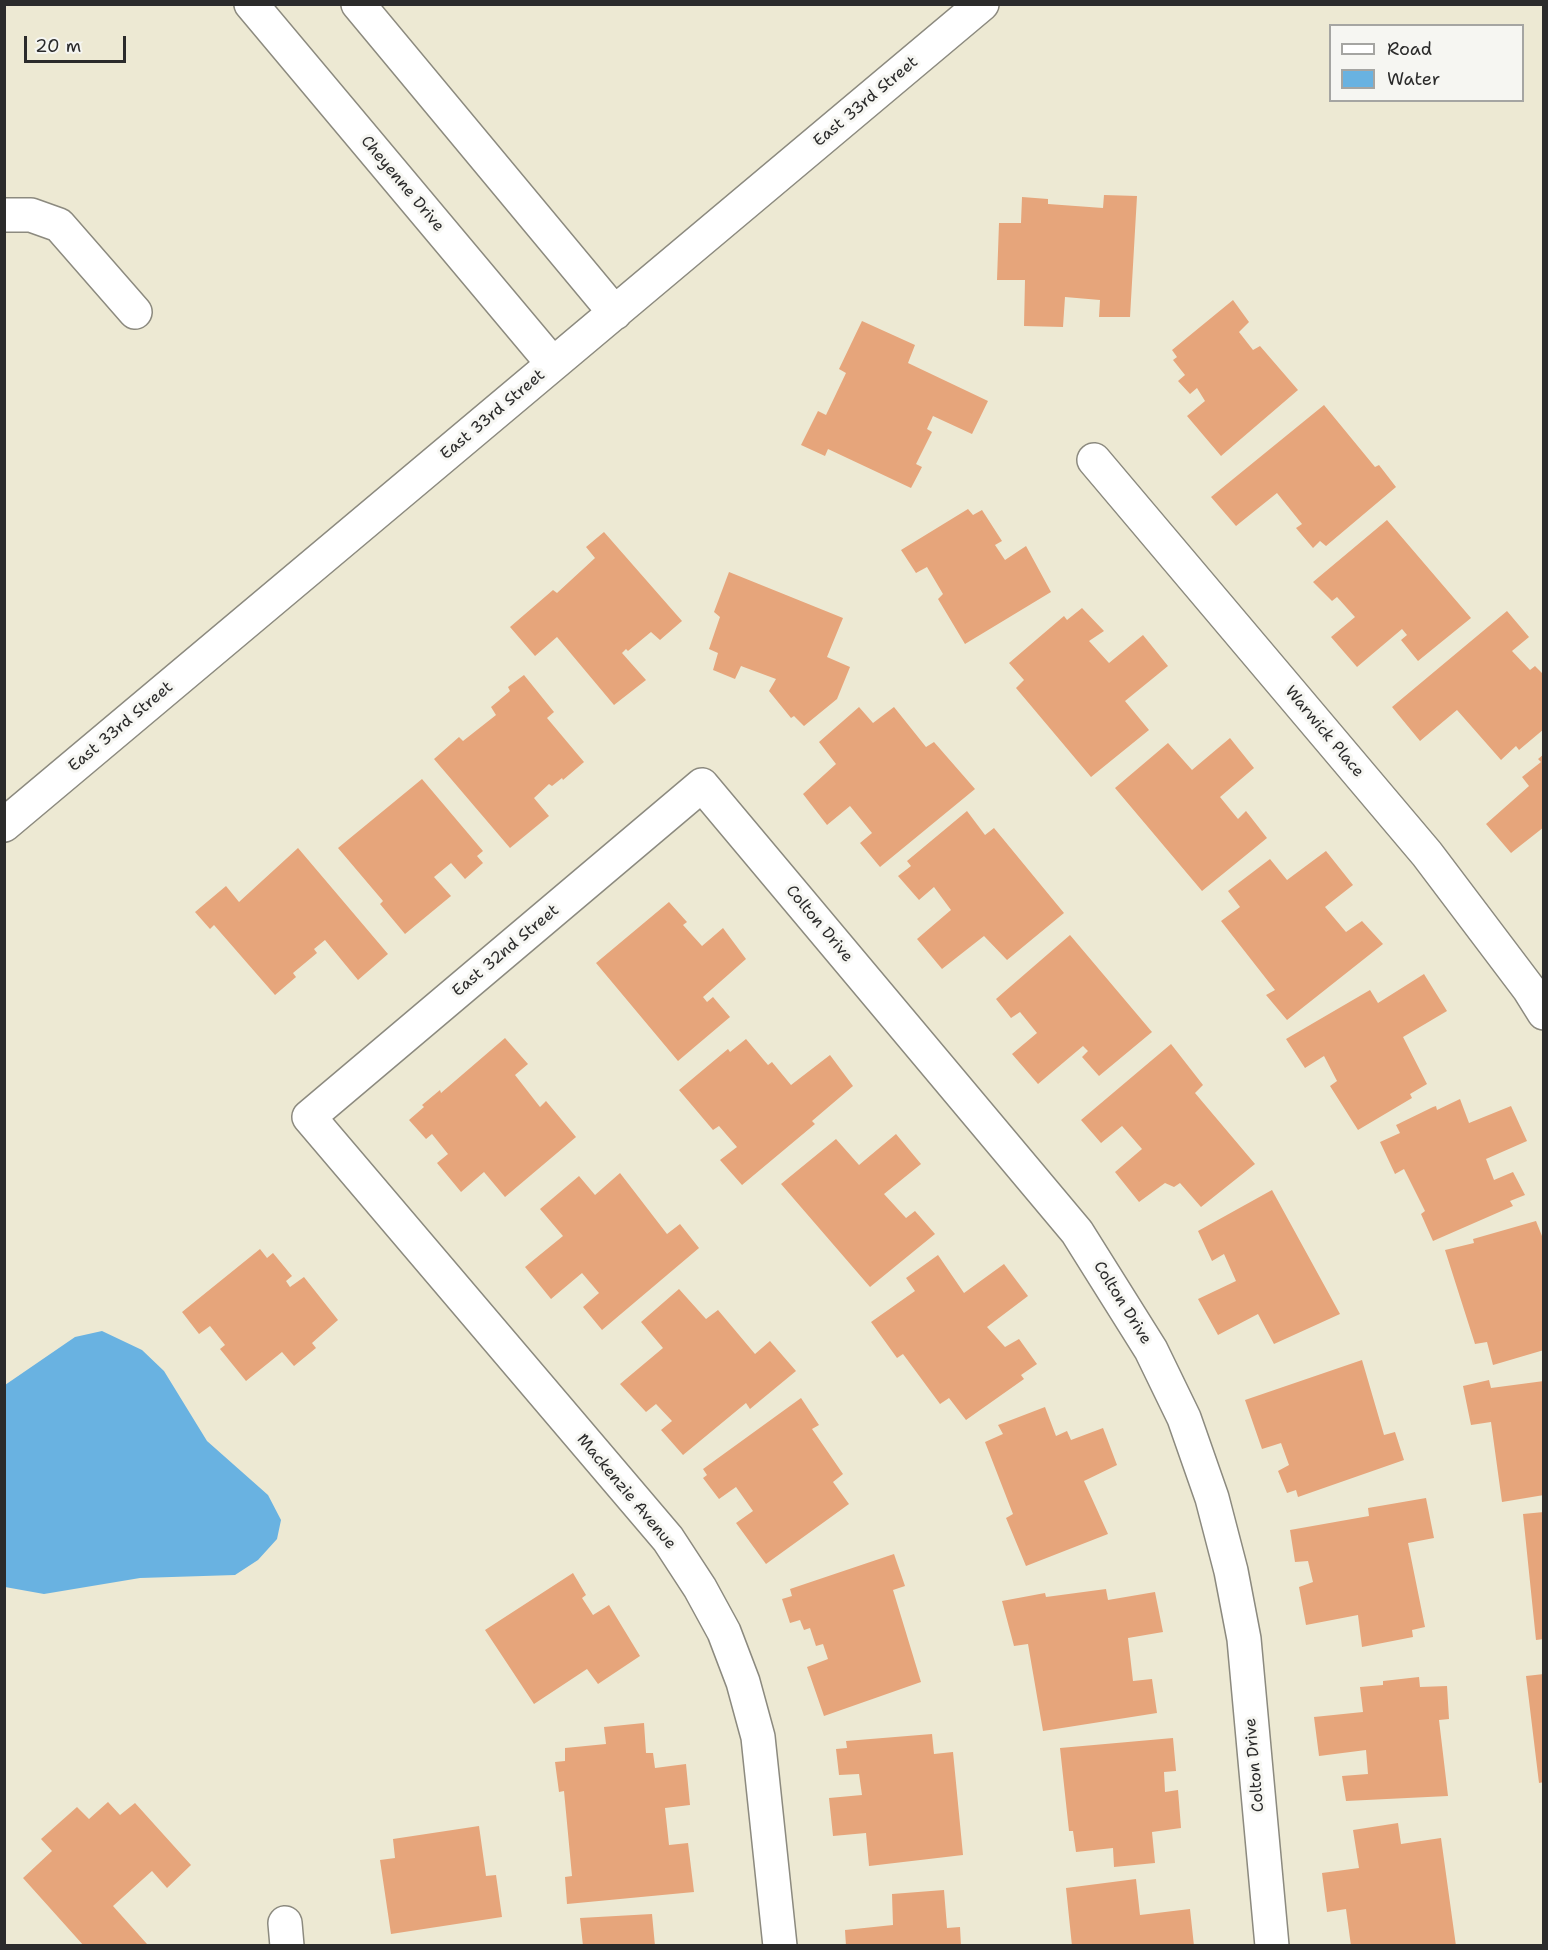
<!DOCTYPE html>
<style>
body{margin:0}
#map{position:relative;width:1548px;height:1950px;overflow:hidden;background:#ede9d3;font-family:"Shantell Sans",sans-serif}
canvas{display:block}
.frame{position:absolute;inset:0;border:6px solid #2b2b2b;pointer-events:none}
.legend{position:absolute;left:1329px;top:24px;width:195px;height:78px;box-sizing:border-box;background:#f6f6f2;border:2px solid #a5a5a2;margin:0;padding:8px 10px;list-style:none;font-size:18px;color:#2b2b2b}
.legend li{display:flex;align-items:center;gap:12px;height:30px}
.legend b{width:30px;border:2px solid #a5a5a2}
.scale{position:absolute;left:24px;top:36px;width:102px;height:27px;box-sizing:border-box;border:3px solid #2b2b2b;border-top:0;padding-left:8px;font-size:18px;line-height:21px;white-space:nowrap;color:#2b2b2b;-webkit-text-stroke:4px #f6f6f2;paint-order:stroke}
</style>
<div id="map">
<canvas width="1548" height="1950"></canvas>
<div class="frame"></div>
<ul class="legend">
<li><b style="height:8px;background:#fff"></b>Road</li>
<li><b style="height:16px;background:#69b2e1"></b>Water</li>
</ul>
<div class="scale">20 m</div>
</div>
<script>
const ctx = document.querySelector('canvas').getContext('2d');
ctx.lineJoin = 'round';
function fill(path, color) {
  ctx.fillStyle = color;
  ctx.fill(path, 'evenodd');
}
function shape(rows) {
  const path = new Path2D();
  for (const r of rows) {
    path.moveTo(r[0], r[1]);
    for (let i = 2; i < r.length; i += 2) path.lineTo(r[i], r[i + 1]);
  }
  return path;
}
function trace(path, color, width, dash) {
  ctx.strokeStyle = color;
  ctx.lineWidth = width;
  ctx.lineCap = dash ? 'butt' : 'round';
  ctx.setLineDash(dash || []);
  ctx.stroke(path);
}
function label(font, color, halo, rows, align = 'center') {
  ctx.font = font + ' "Shantell Sans",sans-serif';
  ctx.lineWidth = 6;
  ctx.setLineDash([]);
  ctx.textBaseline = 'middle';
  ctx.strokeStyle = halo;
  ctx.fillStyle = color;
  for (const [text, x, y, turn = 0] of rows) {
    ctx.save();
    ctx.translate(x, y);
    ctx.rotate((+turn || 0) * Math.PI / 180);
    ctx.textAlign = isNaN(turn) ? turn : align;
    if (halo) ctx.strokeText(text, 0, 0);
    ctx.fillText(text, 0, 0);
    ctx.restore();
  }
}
fill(shape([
 [102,1331,142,1350,164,1371,207,1441,268,1495,281,1520,277,1539,258,1560,235,1575,140,1578,44,1594,5,1587,5,1385,75,1337]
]), '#69b2e1');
fill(shape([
 [1104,195,1137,196,1130,317,1099,317,1100,300,1065,297,1063,327,1024,326,1025,280,997,280,999,223,1021,223,1022,197,1048,199,1048,204,1103,208],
 [1233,300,1249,322,1239,332,1253,350,1260,346,1298,390,1221,456,1187,416,1205,401,1197,388,1190,394,1178,381,1185,375,1173,360,1177,357,1172,350],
 [862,321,915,345,908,363,988,401,972,434,933,416,927,429,932,432,916,464,922,467,911,488,828,449,825,456,801,445,818,411,826,415,846,373,839,369],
 [1324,405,1375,467,1379,465,1396,487,1326,546,1320,541,1313,548,1296,528,1302,524,1277,493,1236,526,1211,497],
 [968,509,973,515,982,510,1002,541,995,545,1005,560,1026,546,1051,592,965,644,938,599,943,594,927,567,916,573,901,550],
 [1387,520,1471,618,1418,661,1401,640,1407,635,1402,629,1357,667,1331,637,1355,617,1337,597,1332,601,1313,582],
 [604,532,682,621,660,640,651,632,628,651,626,649,622,653,646,680,614,705,557,637,535,656,510,627,553,590,557,593,595,558,586,547],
 [729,572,843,618,827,657,850,667,837,699,804,726,794,716,791,718,769,691,776,679,741,666,735,679,713,670,718,653,709,649,720,617,714,612],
 [1082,608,1104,631,1089,641,1109,663,1143,635,1168,666,1125,701,1149,730,1091,777,1016,688,1024,680,1009,663,1064,616,1067,620],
 [1507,611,1529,637,1512,651,1530,670,1535,666,1544,675,1544,729,1519,750,1516,746,1501,760,1457,710,1420,741,1392,707],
 [524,675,554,712,547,718,584,762,563,780,562,778,552,786,549,784,534,798,549,816,510,848,434,759,459,737,463,741,496,715,491,707,510,691,508,687],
 [859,707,873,723,894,707,926,747,934,742,975,789,880,867,860,843,872,833,850,806,827,825,803,794,836,764,819,742],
 [1230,738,1254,768,1220,797,1238,819,1246,811,1267,838,1202,891,1115,788,1168,743,1192,770],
 [1544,754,1544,827,1511,853,1486,824,1529,786,1522,777,1541,762,1538,759],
 [422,779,483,851,477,856,483,863,465,879,451,863,434,877,451,896,405,934,380,904,383,901,338,848],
 [967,811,985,835,994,828,1064,913,1007,960,984,936,942,969,917,939,951,910,934,887,919,900,898,876,911,866,907,861],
 [298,848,388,954,358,980,325,940,314,949,317,953,293,973,296,977,275,995,214,925,210,929,195,912,226,886,239,902],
 [1326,851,1353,885,1325,907,1346,932,1362,921,1383,944,1287,1020,1266,995,1275,990,1221,921,1240,907,1228,891,1270,859,1287,880],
 [669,902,687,922,683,925,702,946,723,928,746,959,703,997,707,1002,713,997,730,1017,678,1061,596,963],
 [1070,935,1152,1032,1099,1076,1082,1057,1088,1051,1083,1046,1038,1084,1012,1054,1037,1033,1020,1012,1011,1018,996,999],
 [1424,974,1447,1011,1403,1037,1427,1084,1410,1094,1412,1098,1358,1130,1330,1086,1337,1081,1324,1056,1305,1068,1286,1039,1370,990,1378,1003],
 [505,1038,528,1064,515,1075,540,1107,546,1101,576,1137,505,1197,484,1172,461,1192,437,1163,448,1154,432,1134,426,1139,409,1120,424,1107,422,1105,440,1090,441,1093],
 [746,1039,768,1065,772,1062,791,1085,830,1055,853,1086,812,1121,815,1124,742,1185,720,1160,737,1147,719,1126,713,1130,679,1090,728,1049,730,1052],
 [1171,1044,1203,1085,1195,1093,1255,1164,1201,1207,1180,1183,1174,1187,1165,1183,1139,1202,1115,1172,1142,1149,1122,1126,1101,1143,1081,1120],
 [1460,1099,1469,1123,1511,1106,1527,1141,1486,1159,1494,1180,1513,1172,1525,1195,1510,1201,1513,1206,1433,1241,1421,1214,1425,1211,1404,1169,1395,1174,1380,1142,1400,1133,1396,1125,1433,1107,1436,1106,1437,1110],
 [896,1134,921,1164,884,1194,906,1218,915,1211,935,1234,870,1287,781,1184,836,1139,859,1165],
 [620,1173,667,1234,680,1224,699,1248,602,1330,583,1307,599,1293,582,1273,551,1299,525,1267,563,1236,540,1209,579,1176,595,1195],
 [1272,1190,1340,1314,1274,1344,1258,1314,1218,1335,1198,1299,1236,1281,1224,1254,1212,1261,1198,1231],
 [1536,1221,1544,1241,1544,1350,1493,1365,1487,1342,1475,1344,1445,1250,1474,1243,1473,1239],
 [260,1249,267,1258,273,1253,292,1276,286,1281,290,1287,304,1277,338,1320,312,1343,316,1348,294,1366,282,1352,246,1381,220,1349,225,1345,210,1326,199,1334,182,1312],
 [938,1255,964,1293,1004,1264,1028,1296,987,1327,1005,1347,1019,1339,1037,1364,1021,1375,1024,1379,966,1420,949,1398,940,1404,903,1354,897,1358,871,1322,915,1291,906,1278],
 [679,1289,706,1319,718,1310,755,1354,770,1341,796,1371,750,1409,746,1403,683,1455,661,1430,672,1421,656,1404,646,1412,620,1384,663,1348,641,1322],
 [1362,1360,1384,1435,1395,1432,1404,1460,1298,1497,1296,1490,1287,1493,1278,1471,1289,1465,1281,1443,1262,1449,1245,1400],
 [1489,1380,1491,1388,1544,1381,1544,1495,1502,1502,1491,1422,1471,1425,1463,1386],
 [801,1398,819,1425,812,1429,843,1474,833,1482,849,1504,766,1564,736,1523,753,1511,736,1487,719,1499,703,1478,707,1475,703,1469],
 [1045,1407,1056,1436,1067,1431,1071,1440,1103,1428,1117,1465,1084,1481,1108,1534,1026,1566,1006,1518,1013,1514,985,1442,1003,1434,998,1425],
 [1426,1498,1434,1538,1408,1543,1425,1627,1412,1630,1413,1637,1362,1647,1358,1615,1306,1625,1299,1587,1313,1582,1308,1561,1295,1562,1290,1530,1369,1516,1368,1508],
 [1544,1512,1544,1639,1536,1640,1523,1514],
 [894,1554,905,1586,893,1590,921,1682,824,1716,807,1667,828,1659,823,1644,816,1646,810,1628,804,1630,800,1620,790,1623,782,1599,792,1596,790,1589],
 [573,1573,586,1595,582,1598,593,1615,609,1605,640,1656,598,1684,587,1669,534,1704,485,1630],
 [1106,1589,1108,1600,1155,1592,1163,1632,1128,1638,1133,1681,1152,1679,1157,1713,1043,1731,1028,1644,1014,1646,1002,1601,1045,1593,1046,1597],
 [1544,1674,1544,1782,1539,1783,1526,1676],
 [1419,1677,1420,1687,1447,1686,1449,1719,1439,1720,1448,1796,1346,1801,1342,1776,1368,1774,1366,1750,1319,1756,1314,1717,1363,1712,1360,1687,1383,1685,1383,1681],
 [644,1723,646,1753,653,1753,655,1768,686,1764,690,1805,665,1808,669,1845,688,1843,694,1892,567,1904,565,1877,572,1876,564,1791,559,1792,555,1762,565,1761,565,1748,606,1744,604,1727],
 [932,1734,934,1754,953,1752,963,1855,869,1866,866,1833,833,1836,829,1798,862,1795,859,1774,839,1775,836,1749,847,1748,846,1741],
 [1173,1738,1176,1771,1164,1772,1165,1792,1178,1790,1181,1828,1152,1832,1155,1863,1114,1867,1113,1848,1076,1852,1073,1831,1069,1831,1060,1748],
 [108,1802,120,1815,135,1803,191,1865,167,1888,152,1871,113,1906,147,1944,145,1946,84,1946,23,1878,52,1851,41,1839,77,1807,89,1819],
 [1398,1823,1401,1844,1441,1838,1456,1946,1351,1946,1346,1909,1327,1912,1322,1873,1359,1868,1353,1830],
 [479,1826,486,1876,496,1875,502,1917,391,1934,380,1860,395,1858,393,1839],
 [1136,1879,1140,1915,1190,1909,1194,1946,1072,1946,1066,1888],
 [944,1890,947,1928,960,1927,961,1946,846,1946,845,1930,893,1925,892,1894],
 [652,1914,655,1946,583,1946,580,1918]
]), '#e6a57b');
const minor = shape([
 [251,4,553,364],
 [358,4,615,313],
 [4,215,31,215,59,225,135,312],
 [1094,460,1427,854,1529,989,1544,1013],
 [4,825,982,4],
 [285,1923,287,1946],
 [780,1946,758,1737,743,1682,724,1632,700,1588,668,1539,309,1117,702,785,1077,1232,1151,1350,1184,1418,1212,1498,1231,1571,1244,1639,1272,1946]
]);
trace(minor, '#8c8a7f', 36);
trace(minor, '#fff', 33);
label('16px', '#2b2b2b', '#f6f6f2', [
 ["East 33rd Street",866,102,-40],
 ["Cheyenne Drive",402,184,50],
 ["East 33rd Street",493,415,-40],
 ["East 33rd Street",121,727,-40],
 ["Warwick Place",1324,732,50],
 ["Colton Drive",819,924,50],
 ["East 32nd Street",506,951,-40],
 ["Colton Drive",1122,1303,58],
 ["Mackenzie Avenue",626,1492,50],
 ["Colton Drive",1255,1765,-95]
]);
</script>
